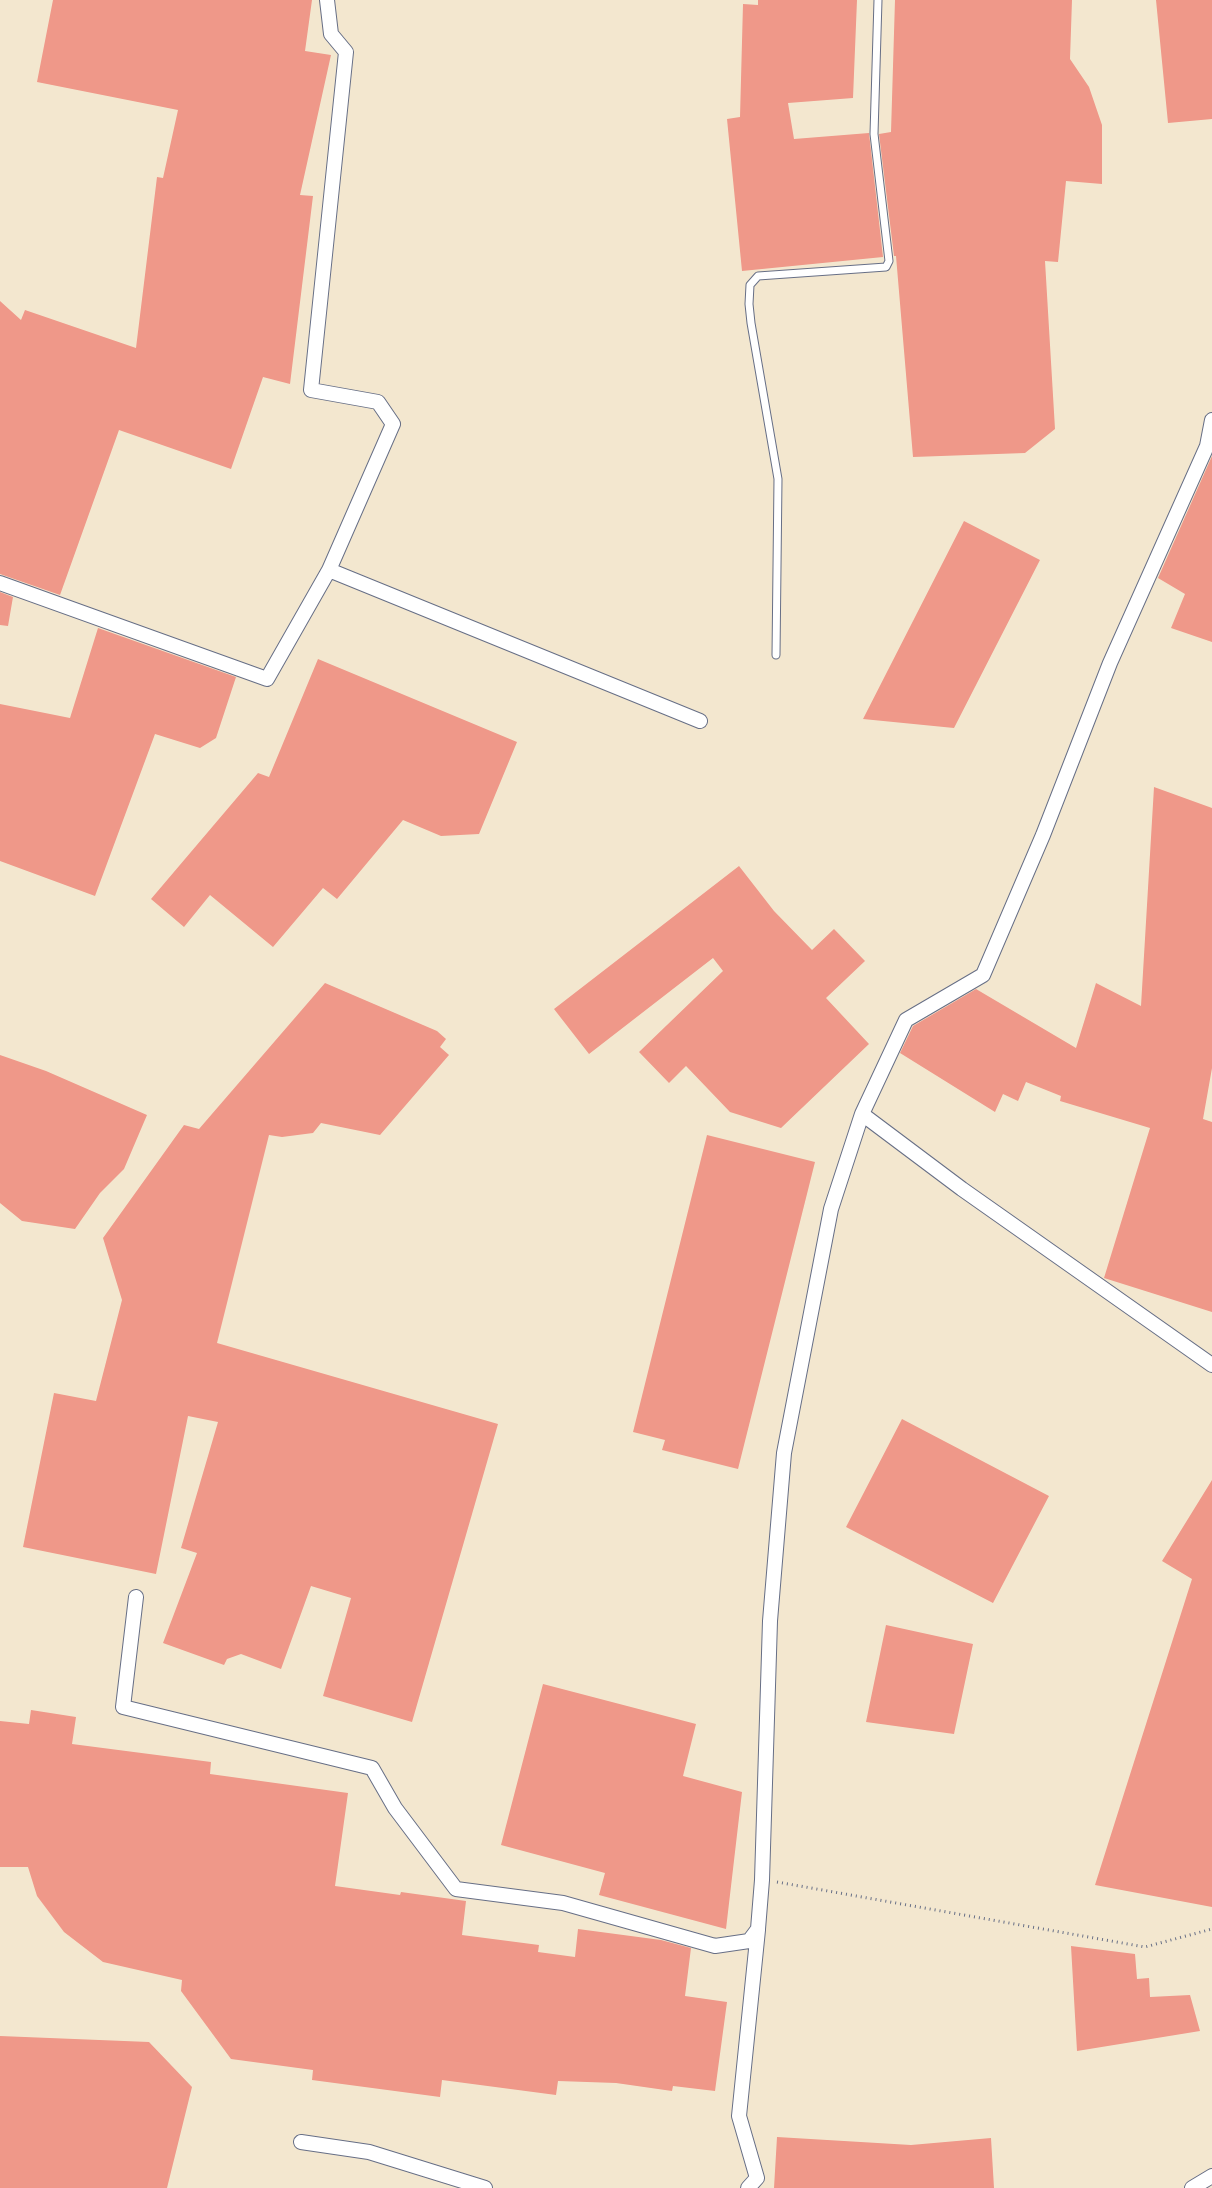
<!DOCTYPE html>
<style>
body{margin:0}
canvas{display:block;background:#f3e7cf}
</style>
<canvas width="1212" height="2188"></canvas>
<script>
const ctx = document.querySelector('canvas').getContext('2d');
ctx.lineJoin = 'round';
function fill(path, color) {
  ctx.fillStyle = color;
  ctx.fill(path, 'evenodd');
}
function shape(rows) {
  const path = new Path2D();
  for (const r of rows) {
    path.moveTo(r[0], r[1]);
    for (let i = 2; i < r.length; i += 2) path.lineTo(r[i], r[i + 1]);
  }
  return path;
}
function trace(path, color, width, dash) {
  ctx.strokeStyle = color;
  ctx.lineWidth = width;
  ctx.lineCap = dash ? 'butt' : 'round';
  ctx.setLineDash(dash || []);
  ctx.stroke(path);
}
fill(shape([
 [53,0,312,0,305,51,331,55,300,195,313,196,290,384,263,377,231,469,119,430,60,595,0,574,0,301,21,320,25,310,136,348,157,177,163,178,178,110,37,82],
 [758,0,857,0,853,98,788,103,794,139,869,133,883,257,742,271,727,119,740,117,743,4,758,5],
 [895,0,1072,0,1070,59,1089,87,1102,125,1102,184,1066,181,1058,262,1045,261,1055,429,1025,453,913,457,896,256,894,256,879,134,891,132],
 [1156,0,1212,0,1212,119,1168,123],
 [1212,456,1212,642,1171,628,1185,594,1158,578],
 [964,521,1040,560,954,728,863,719],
 [0,592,13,597,8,626,0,625],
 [98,628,236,677,216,738,200,748,155,734,95,896,0,861,0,704,70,718],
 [318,659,517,742,479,834,441,836,403,820,337,899,323,888,273,947,210,895,184,927,151,899,258,773,269,777],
 [1154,787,1212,808,1212,1068,1203,1119,1212,1122,1212,1312,1104,1278,1150,1128,1060,1101,1061,1096,1026,1082,1018,1101,1003,1094,995,1112,900,1053,913,1026,976,989,1076,1048,1096,983,1141,1006],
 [739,866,774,911,812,950,834,929,865,961,826,998,869,1044,781,1128,730,1112,686,1066,669,1083,639,1052,723,971,713,958,589,1054,554,1009],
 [325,983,437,1031,446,1039,440,1047,449,1055,380,1135,321,1123,313,1133,282,1137,269,1135,217,1343,498,1424,412,1722,323,1696,351,1598,311,1586,281,1669,241,1654,227,1659,224,1665,163,1643,197,1553,181,1548,218,1422,188,1416,156,1574,23,1547,54,1393,96,1401,122,1300,103,1238,184,1125,199,1129],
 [0,1055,46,1071,147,1115,124,1169,100,1193,75,1229,22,1221,0,1203],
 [707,1135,815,1162,738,1469,662,1450,665,1440,633,1432],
 [902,1419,1049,1496,993,1603,846,1527],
 [1212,1480,1212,1907,1095,1885,1192,1579,1162,1561],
 [886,1625,973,1644,954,1734,866,1722],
 [543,1684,696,1724,683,1776,742,1792,726,1929,599,1895,605,1873,501,1845],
 [31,1710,76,1717,72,1744,211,1762,210,1774,348,1793,335,1886,400,1895,401,1892,466,1901,462,1935,539,1945,538,1952,575,1957,578,1929,661,1940,691,1948,685,1996,727,2002,715,2091,673,2086,672,2091,616,2083,558,2081,556,2095,442,2080,440,2097,312,2080,313,2070,231,2059,181,1991,182,1980,103,1962,64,1932,37,1896,28,1867,0,1867,0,1721,29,1724],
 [1071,1946,1135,1954,1137,1979,1149,1978,1150,1997,1190,1995,1200,2031,1077,2051],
 [0,2036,149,2042,192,2087,167,2188,0,2188],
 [777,2137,911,2145,991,2138,994,2188,774,2188]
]), '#ef9889');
const service = shape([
 [776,655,778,479,751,323,749,304,750,285,758,276,886,267,889,261,874,134,878,0]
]);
const minor = shape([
 [327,0,331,34,346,52,311,390,378,402,393,424,329,570],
 [1212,420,1207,446,1110,663,1043,835,983,975,906,1020,862,1114,962,1189,1212,1365],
 [0,583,267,679,329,570,700,721],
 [136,1597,123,1707,372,1768,395,1808,456,1889,563,1903,715,1946,749,1941,758,1929,762,1880,770,1621,784,1453,831,1209,862,1114],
 [301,2142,369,2152,485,2188],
 [748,2188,757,2178,739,2116,758,1930],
 [1192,2188,1212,2176]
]);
trace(service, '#676f86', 9);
trace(minor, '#676f86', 16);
trace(shape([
 [777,1882,1145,1947,1212,1929]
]), '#676f86', 3, [1, 4]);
trace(service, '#fff', 7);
trace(minor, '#fff', 14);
</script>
